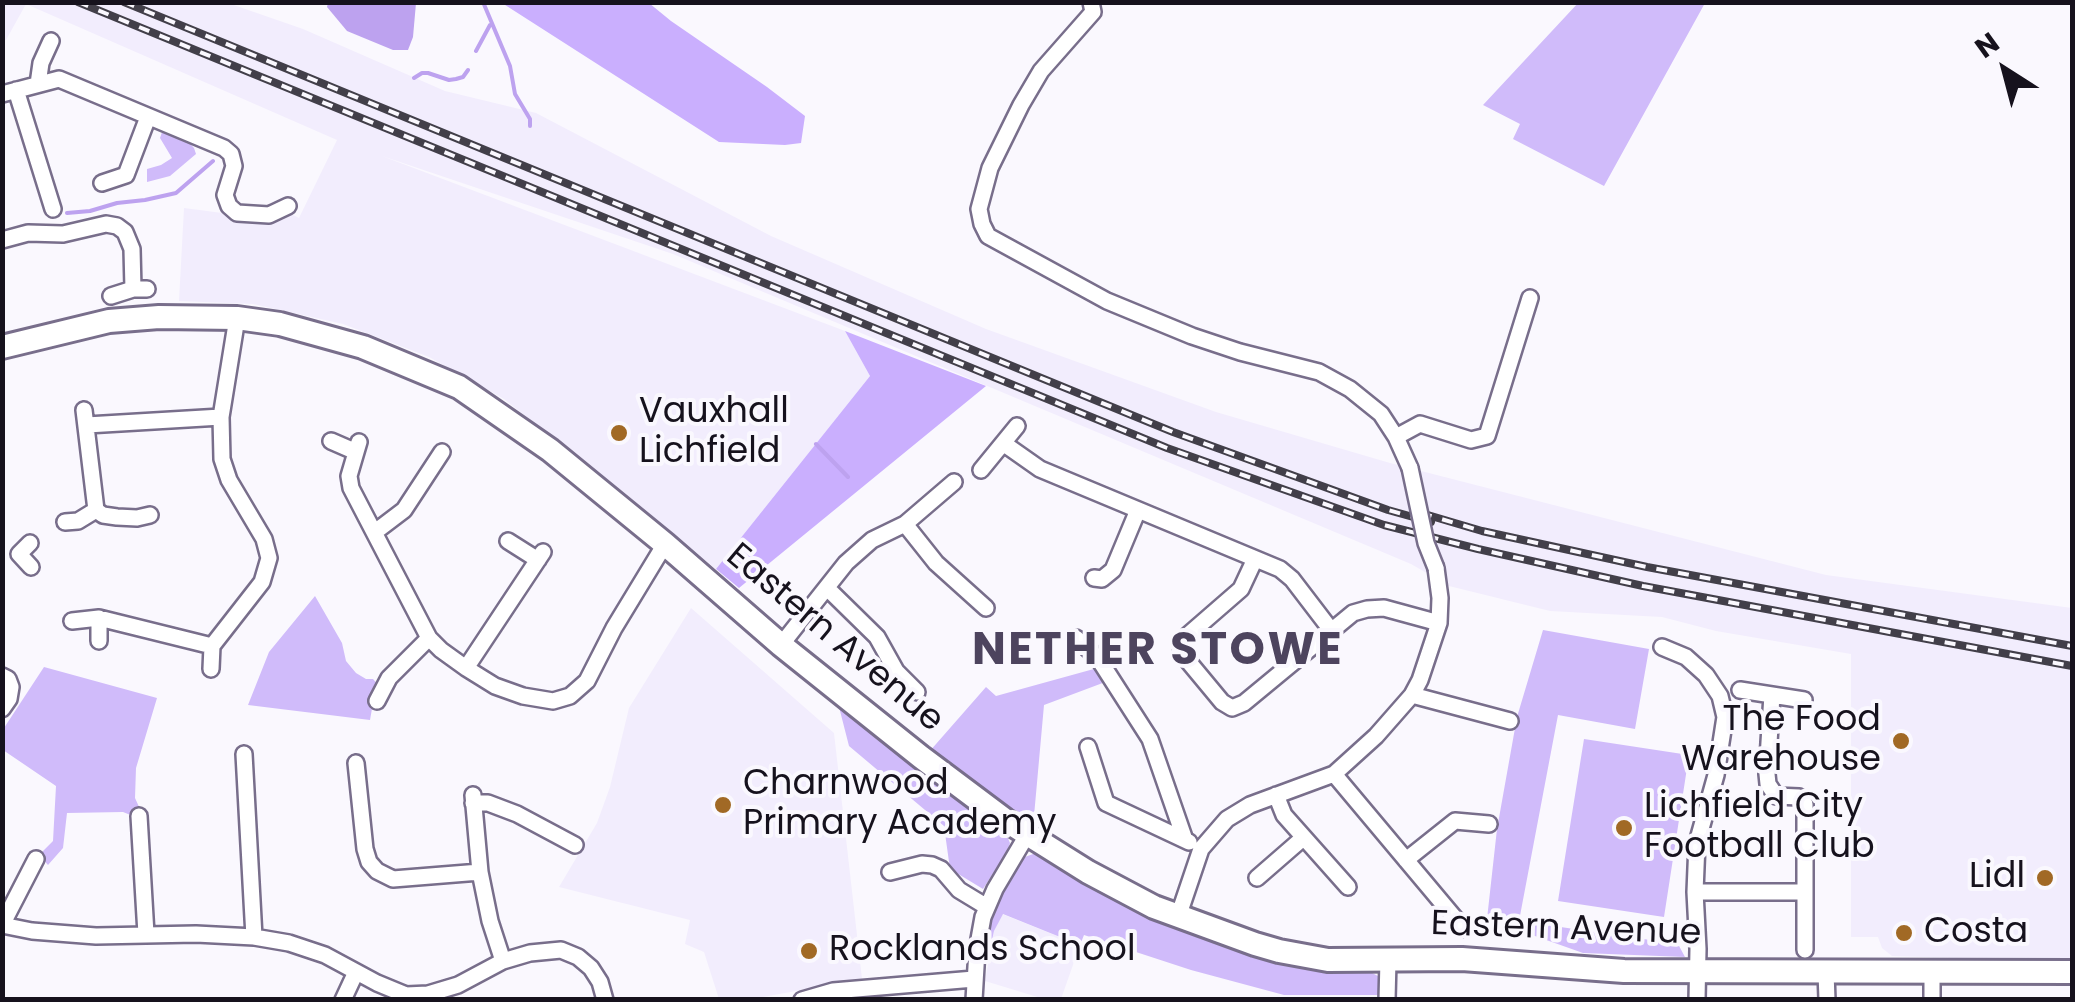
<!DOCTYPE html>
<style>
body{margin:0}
#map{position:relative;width:2075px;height:1002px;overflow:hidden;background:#faf8fe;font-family:Poppins,sans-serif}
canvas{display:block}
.frame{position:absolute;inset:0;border:5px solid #16121d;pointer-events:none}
.north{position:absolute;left:1955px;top:20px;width:100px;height:100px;-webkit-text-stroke:8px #faf8fe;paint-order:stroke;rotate:324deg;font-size:28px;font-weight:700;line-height:40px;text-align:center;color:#16121d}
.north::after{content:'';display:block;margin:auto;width:35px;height:45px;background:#16121d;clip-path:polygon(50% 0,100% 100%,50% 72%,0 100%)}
</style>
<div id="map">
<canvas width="2075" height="1002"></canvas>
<div class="frame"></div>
<div class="north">N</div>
</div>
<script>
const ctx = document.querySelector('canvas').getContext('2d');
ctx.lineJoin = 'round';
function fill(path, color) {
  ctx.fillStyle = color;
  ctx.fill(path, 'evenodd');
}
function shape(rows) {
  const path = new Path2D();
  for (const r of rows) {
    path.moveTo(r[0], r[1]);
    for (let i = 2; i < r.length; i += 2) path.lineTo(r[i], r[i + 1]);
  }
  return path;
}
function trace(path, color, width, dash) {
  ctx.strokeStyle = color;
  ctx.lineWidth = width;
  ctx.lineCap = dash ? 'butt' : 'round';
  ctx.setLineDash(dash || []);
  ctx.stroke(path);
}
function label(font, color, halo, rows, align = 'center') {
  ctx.font = font + ' Poppins,sans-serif';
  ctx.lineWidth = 8;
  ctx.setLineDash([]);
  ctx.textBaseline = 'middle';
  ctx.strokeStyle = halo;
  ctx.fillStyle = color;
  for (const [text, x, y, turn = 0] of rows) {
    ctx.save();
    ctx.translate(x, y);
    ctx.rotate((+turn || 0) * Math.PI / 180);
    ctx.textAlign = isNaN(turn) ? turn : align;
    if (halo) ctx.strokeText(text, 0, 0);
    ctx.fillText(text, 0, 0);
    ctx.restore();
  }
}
fill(shape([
 [3,3,228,3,303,29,445,91,536,113,771,236,986,329,1216,412,1390,463,1826,575,2072,608,2072,962,1892,956,1882,948,1878,937,1851,937,1851,654,1716,631,1662,617,1550,611,1449,586,1411,564,673,254,382,156,845,331,870,376,716,569,504,399,429,357,343,324,253,304,179,301,184,208,276,220,289,213,299,218,337,140,26,4,6,40,3,40],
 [691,608,834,733,862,979,752,999,719,999,704,952,685,944,690,920,559,887,597,823,610,787,629,708],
 [1002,914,1080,945,1061,999,1044,999,985,981,994,931]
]), '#f2edfd');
fill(shape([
 [1579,2,1705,3,1604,186,1513,139,1520,124,1483,105],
 [163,129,184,137,194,148,196,154,170,176,147,182,147,169,161,165,172,158,160,138],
 [315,596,342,643,346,661,356,673,366,679,373,679,381,688,373,703,370,720,248,705,269,652],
 [1543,630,1649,649,1635,729,1558,715,1519,921,1678,944,1685,957,1583,953,1487,919,1497,829,1517,717],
 [44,667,157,698,136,768,135,798,140,809,133,816,123,812,67,813,63,848,48,865,39,855,53,841,56,786,3,750,2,731],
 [1101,667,1108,681,1044,705,1033,827,929,752,986,687,996,696],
 [838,703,1005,831,1010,843,1007,852,983,889,950,869,944,826,849,746],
 [1584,739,1689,755,1664,917,1558,901],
 [1036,853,1156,918,1222,945,1268,958,1368,971,1378,976,1384,982,1383,995,1284,995,1191,970,1084,935,1080,945,1003,914,994,931,988,959,983,957,987,927,997,897,1019,859]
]), '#d0bbfa');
fill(shape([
 [502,3,649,3,671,21,767,87,805,116,801,143,785,145,719,142],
 [845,331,986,386,739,588,716,569,870,376]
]), '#caaffe');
fill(shape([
 [328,3,416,3,413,37,408,50,393,50,347,31,327,7]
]), '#bda2ef');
trace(shape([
 [483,2,510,66,515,94,530,119,530,126],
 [476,51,490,25],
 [414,78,422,73,428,73,449,80,456,79,463,77,468,70],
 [67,213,90,211,117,203,145,200,176,193,213,161],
 [816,444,848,477]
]), '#bda2ef', 4);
const minor = shape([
 [1091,2,1093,12,1041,71,1021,105,990,168,979,209,982,224,988,236,1107,301,1192,336,1240,352,1319,372,1350,389,1381,414,1396,437,1410,468],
 [38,84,41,63,51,41],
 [16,90,53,209],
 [2,94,59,79,224,148,231,154,234,166,225,195,229,206,237,213,269,215,288,206],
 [102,183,126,175,148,117],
 [2,240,28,233,63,234,106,224,117,226,125,232,132,249,133,289],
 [111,296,133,289,147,289],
 [84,410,96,510,103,515,117,517,137,518,150,515],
 [87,425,221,417],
 [1396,437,1420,424,1471,440,1487,436,1530,298],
 [331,441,354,451],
 [359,442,349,476,351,488,429,638,441,650,466,668,495,686,523,696,553,701,570,696,587,681,614,628,665,544],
 [1003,443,1040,469,1280,569,1292,579,1331,630],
 [981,470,1017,426],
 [65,522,78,521,96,510],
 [905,524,936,563,986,608],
 [375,532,404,510,442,452],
 [508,541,538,560],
 [30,543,19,554,31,567],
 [1255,559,1241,589,1180,642,1183,655,1222,702,1232,708,1244,703,1353,613,1367,609,1384,608,1439,623],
 [1094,578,1102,579,1113,570,1138,510],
 [827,588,877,637,896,671,917,692],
 [72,621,99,618,212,646],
 [1076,638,1098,658,1150,739,1185,840],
 [99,641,99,618],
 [781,645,846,563,872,540,905,524,954,482],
 [1662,647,1686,657,1706,675,1720,696,1725,717,1716,775,1697,843,1695,892,1698,949,1697,1000],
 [466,668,543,552],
 [211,669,212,646,262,582,269,558,264,539,229,480,222,459,221,417,237,318],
 [2,676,8,679,11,687,9,699,2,709],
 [1740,690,1804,700],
 [1412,695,1510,721],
 [1772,695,1767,774,1768,784,1776,796,1799,797,1805,804,1805,950],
 [377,701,389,678,429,638],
 [1088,747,1106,803,1189,842],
 [244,754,254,937],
 [356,763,365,849,369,862,377,871,393,879,480,872],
 [1334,774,1464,929],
 [473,795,480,872,490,921,503,961],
 [1276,795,1284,815,1348,887],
 [473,803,488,803,517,814,575,845],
 [139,816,146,934],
 [1406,860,1455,821,1489,824],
 [890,872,922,864,932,865,941,869,959,890,987,907],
 [1257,878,1303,838],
 [1695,892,1805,892],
 [1178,917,1201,849,1227,819,1250,805,1334,774,1376,736,1412,695,1420,680,1439,623,1440,598,1436,568],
 [2,925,32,931,96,936,196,934,254,937,289,943,325,955,377,983,406,995,428,994,458,985,503,961,530,953,561,950,578,957,591,968,600,982,605,1000],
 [2,925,36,859],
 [1826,972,1827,1000],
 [1932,972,1932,1000],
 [343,1000,356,972],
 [802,1000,833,991,974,979],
 [974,1000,977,950,983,917,995,889,1027,835],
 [1387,1000,1388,960]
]);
const highway = shape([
 [2,347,109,321,159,317,237,318,280,324,363,347,459,387,550,450,665,544,781,645,921,757,1005,820,1088,872,1154,907,1255,944,1279,951,1328,960,1462,959,1624,971,2072,972]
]);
trace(minor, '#786e8b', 20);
trace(highway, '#786e8b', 28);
trace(minor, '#fff', 15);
trace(highway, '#fff', 22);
const rail = shape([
 [78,2,1167,448,1384,525,1478,549,1643,586,2072,666],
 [124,2,1173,432,1388,510,1431,522],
 [1421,513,1482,531,1647,567,2072,646]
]);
trace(rail, '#423f49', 8);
trace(rail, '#faf8fe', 4, [11]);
const minorBridge = shape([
 [1410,468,1426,543,1436,568]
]);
trace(minorBridge, '#786e8b', 20, []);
trace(minorBridge, '#fff', 15);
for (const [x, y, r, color] of [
 [619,433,10,"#a16925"],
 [1901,741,10,"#a16925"],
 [723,805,10,"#a16925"],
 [1624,828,10,"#a16925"],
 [2045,878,10,"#a16925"],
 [1904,933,10,"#a16925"],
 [809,951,10,"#a16925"]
]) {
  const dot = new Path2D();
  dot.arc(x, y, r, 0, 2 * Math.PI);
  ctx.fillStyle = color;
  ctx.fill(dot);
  trace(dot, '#faf8fe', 4);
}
label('35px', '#16121d', '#faf8fe', [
 ["Vauxhall",639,413],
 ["Lichfield",639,453],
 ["The Food",1881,721,"right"],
 ["Warehouse",1881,761,"right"],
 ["Charnwood",743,785],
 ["Primary Academy",743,825],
 ["Lichfield City",1644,808],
 ["Football Club",1644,848],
 ["Lidl",2025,878,"right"],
 ["Costa",1924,933],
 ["Rocklands School",829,951]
], 'left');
label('35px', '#16121d', '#faf8fe', [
 ["Eastern Avenue",834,639,40],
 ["Eastern Avenue",1566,930,2]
]);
ctx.letterSpacing = '2.5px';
label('bold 45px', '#4d445e', '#faf8fe', [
 ["NETHER STOWE",1158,653]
]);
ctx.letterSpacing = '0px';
</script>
